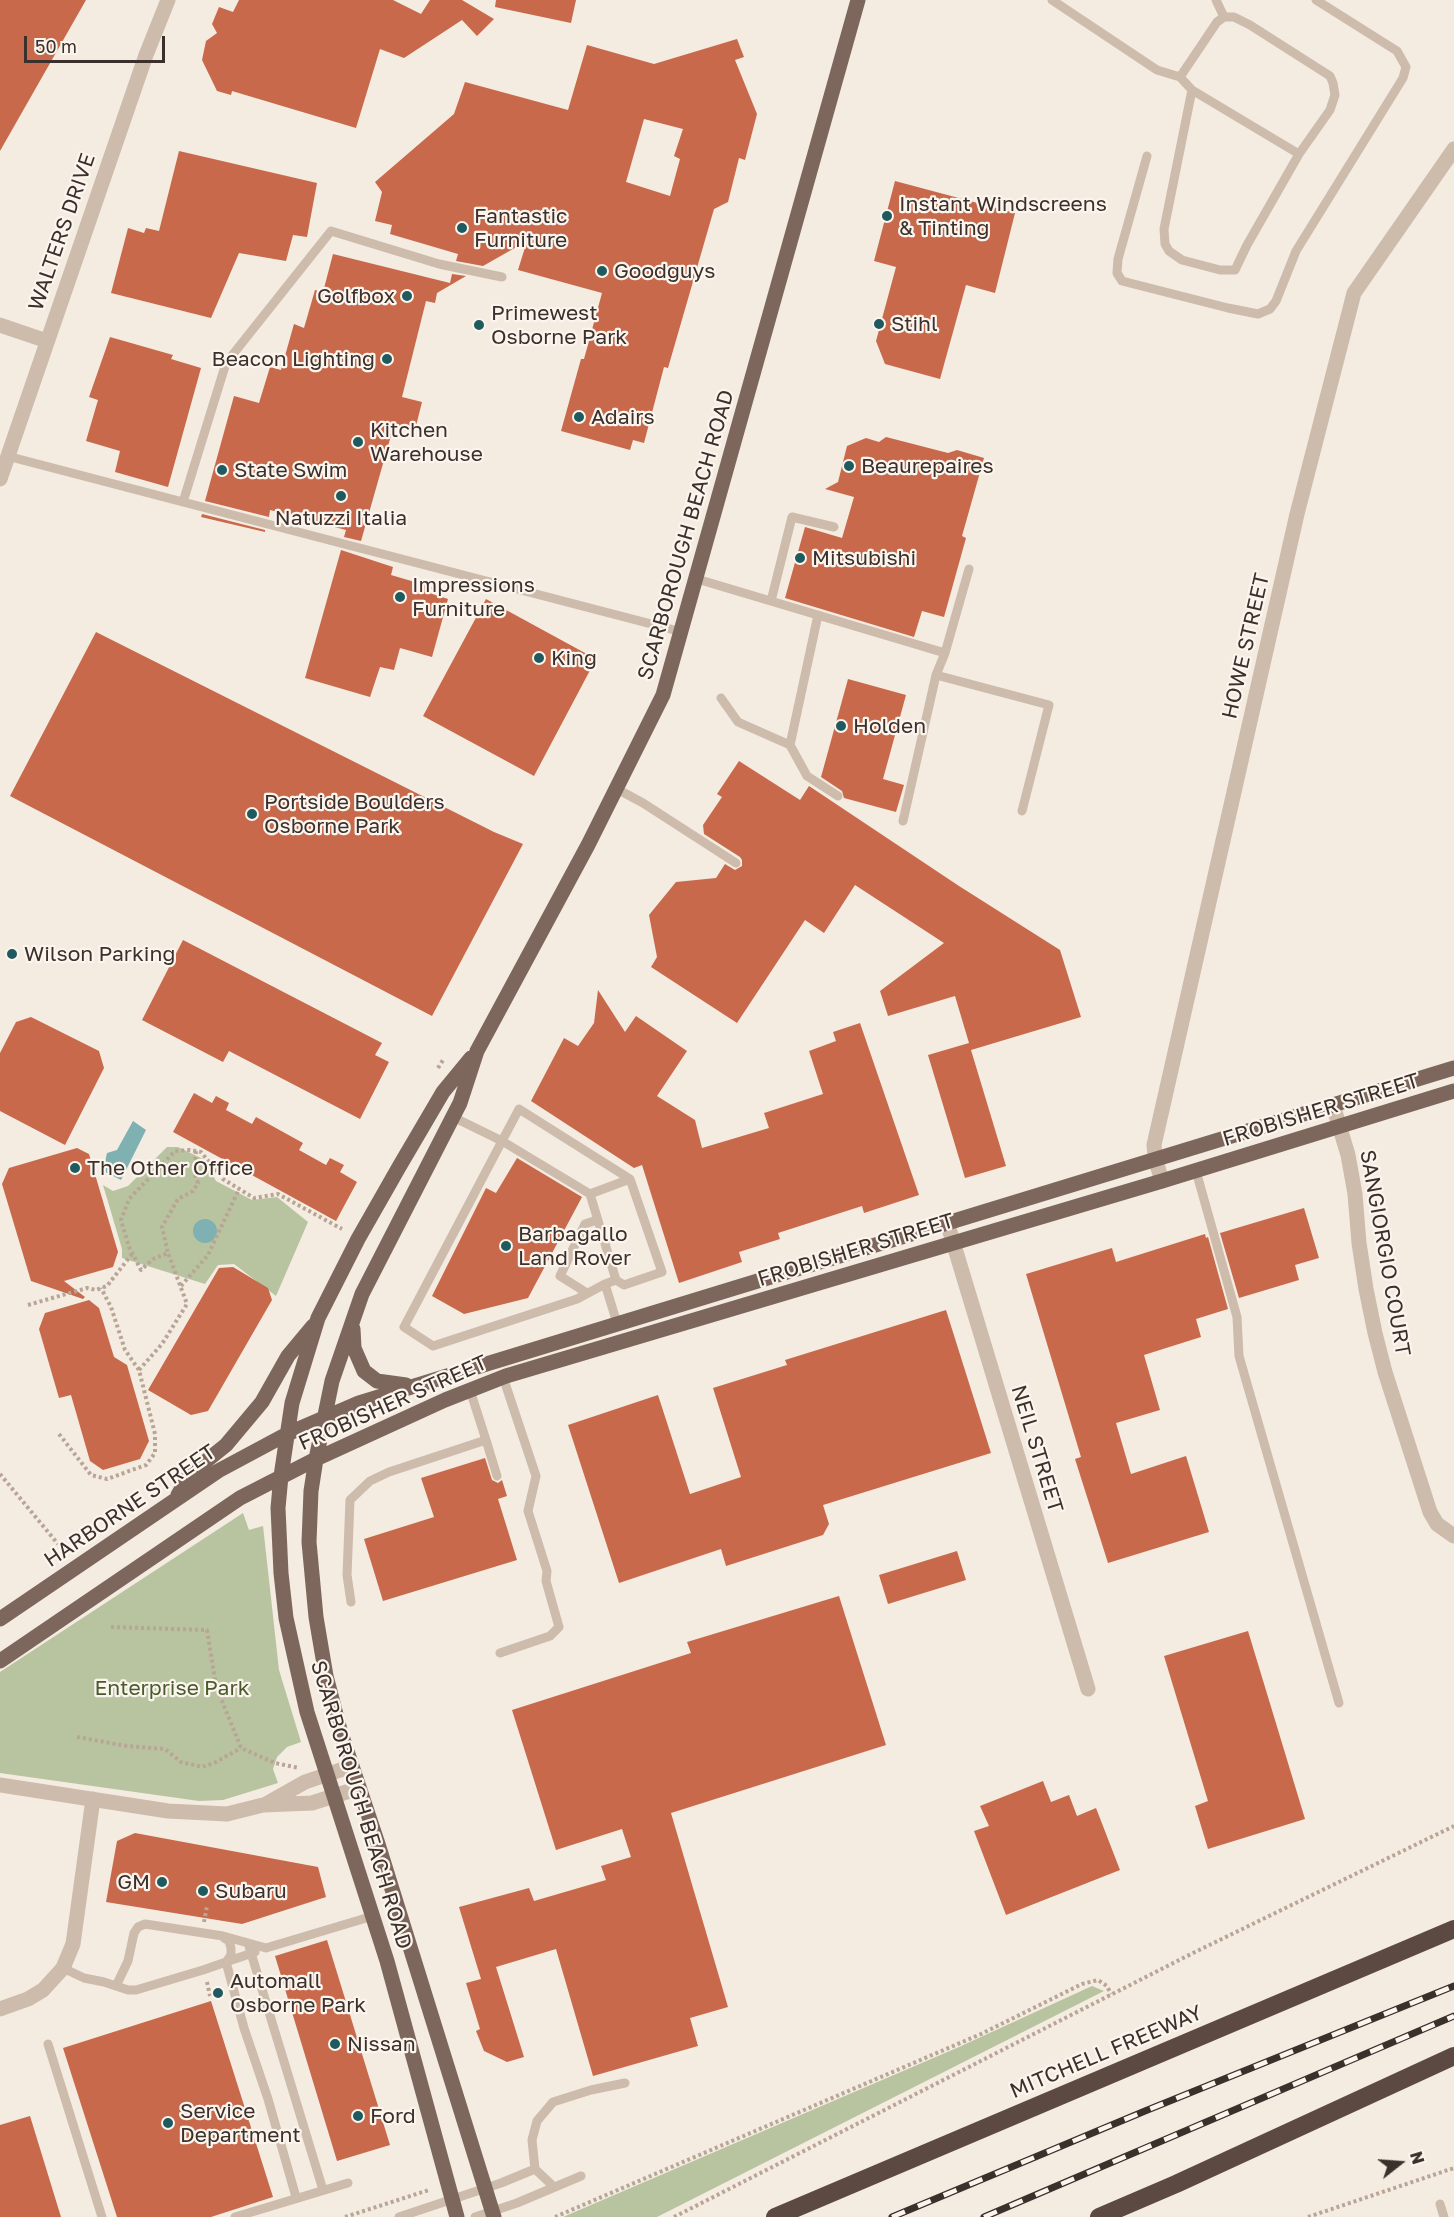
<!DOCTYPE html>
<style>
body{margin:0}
#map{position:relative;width:1454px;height:2217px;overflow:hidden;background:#f4ebe1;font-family:"Golos Text",sans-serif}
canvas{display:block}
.north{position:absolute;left:1370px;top:2133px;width:60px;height:60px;-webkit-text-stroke:4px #fbf5ee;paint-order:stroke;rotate:73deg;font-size:16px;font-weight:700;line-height:24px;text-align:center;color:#3b302b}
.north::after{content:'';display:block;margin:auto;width:21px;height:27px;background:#3b302b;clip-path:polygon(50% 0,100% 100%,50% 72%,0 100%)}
.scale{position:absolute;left:24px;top:36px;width:141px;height:27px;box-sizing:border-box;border:3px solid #3b302b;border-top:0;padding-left:8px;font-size:18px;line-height:21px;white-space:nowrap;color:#3b302b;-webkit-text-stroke:4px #fbf5ee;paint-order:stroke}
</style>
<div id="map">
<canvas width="1454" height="2217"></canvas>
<div class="north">N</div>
<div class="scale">50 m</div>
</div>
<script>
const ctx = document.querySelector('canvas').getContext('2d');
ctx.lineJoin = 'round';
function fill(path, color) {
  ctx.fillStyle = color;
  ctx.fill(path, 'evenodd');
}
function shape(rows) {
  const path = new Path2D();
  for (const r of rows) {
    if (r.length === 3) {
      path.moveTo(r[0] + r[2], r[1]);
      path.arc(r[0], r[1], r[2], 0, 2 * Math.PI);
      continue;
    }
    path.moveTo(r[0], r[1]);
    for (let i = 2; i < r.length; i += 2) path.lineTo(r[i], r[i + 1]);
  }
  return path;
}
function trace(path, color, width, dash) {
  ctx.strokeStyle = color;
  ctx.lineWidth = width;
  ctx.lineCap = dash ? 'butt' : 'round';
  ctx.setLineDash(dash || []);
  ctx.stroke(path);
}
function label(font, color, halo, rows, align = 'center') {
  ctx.font = font + ' "Golos Text",sans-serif';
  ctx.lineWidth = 4.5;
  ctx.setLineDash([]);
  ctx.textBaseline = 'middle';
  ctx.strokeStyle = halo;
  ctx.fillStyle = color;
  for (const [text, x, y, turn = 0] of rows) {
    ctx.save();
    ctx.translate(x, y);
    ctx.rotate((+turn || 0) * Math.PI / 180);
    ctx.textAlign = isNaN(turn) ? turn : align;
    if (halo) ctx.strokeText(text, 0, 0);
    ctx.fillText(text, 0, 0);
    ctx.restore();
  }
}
fill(shape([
 [167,1147,178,1147,203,1159,216,1181,252,1200,277,1197,308,1222,276,1296,234,1264,218,1265,205,1284,122,1258,122,1249,103,1185,113,1191,128,1186],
 [243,1513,249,1530,263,1526,279,1670,301,1742,287,1747,277,1757,273,1769,278,1783,223,1800,199,1801,0,1773,0,1672],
 [1092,1986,1104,1991,657,2217,563,2217,959,2047]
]), '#b8c4a0');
fill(shape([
 [133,1121,146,1130,121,1180,103,1171,107,1153,117,1150],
 [205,1231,12]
]), '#7fb0b2');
fill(shape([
 [0,0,86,0,0,151],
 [239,0,393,0,421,14,430,0,462,0,494,19,477,36,462,20,404,58,380,49,356,128,232,91,231,95,217,91,202,60,206,41,217,33,212,24,219,7,233,12],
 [496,0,576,0,571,23,495,7],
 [737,39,744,57,735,60,757,114,745,160,739,158,728,202,714,209,668,368,664,367,644,443,633,440,630,450,561,431,581,359,584,359,602,293,518,270,527,241,483,266,456,261,458,254,390,234,392,225,375,221,382,192,375,182,454,114,465,82,568,110,587,45,654,64],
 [644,119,683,129,674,156,680,159,670,196,626,182],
 [179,151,317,183,307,237,293,235,286,261,239,253,211,318,111,293,128,228,144,233,146,228,159,231],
 [895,181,1015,213,995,293,966,285,940,379,885,364,876,341,896,267,874,261],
 [333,254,450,283,452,274,466,276,437,293,435,303,426,301,402,397,422,402,415,430,394,425,361,541,344,537,346,530,270,510,269,517,205,501,234,396,259,403,270,367,281,370,294,324,304,328,315,290,323,292],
 [110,337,173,355,171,359,201,368,168,487,115,472,120,451,86,441,98,400,89,397],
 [886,437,948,453,957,450,984,458,962,536,966,538,944,617,922,611,914,637,785,598,805,527,842,538,854,497,825,489,838,482,847,446,866,438,879,442],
 [202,514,265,530,265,532,201,517],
 [341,550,393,567,391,575,432,587,430,593,448,599,432,657,400,648,394,670,380,667,370,697,305,678],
 [486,599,596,659,534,776,423,716],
 [96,632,494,832,523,844,432,1016,10,796],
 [848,679,906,695,883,779,904,785,896,812,844,798,842,791,821,777],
 [739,761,800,800,809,786,959,886,1060,950,1081,1017,971,1050,1006,1166,965,1178,928,1055,969,1043,955,996,888,1016,880,991,944,943,855,885,824,933,805,920,737,1023,651,967,657,957,649,915,676,882,716,878,725,864,735,870,742,866,742,860,740,857,704,834,703,825,722,797,717,794],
 [183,940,382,1043,375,1055,389,1062,360,1119,229,1051,223,1062,142,1020],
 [598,990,625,1032,636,1016,687,1051,657,1096,695,1120,702,1148,769,1128,764,1113,823,1094,809,1051,836,1041,833,1032,860,1023,919,1195,864,1213,862,1206,778,1233,780,1239,739,1252,742,1262,679,1283,642,1165,634,1168,531,1101,564,1038,578,1046,594,1023],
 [31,1017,99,1051,104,1068,65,1145,0,1111,0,1053,16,1022],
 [194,1093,212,1103,216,1096,229,1103,226,1110,252,1124,256,1117,303,1143,299,1150,326,1165,330,1158,344,1165,340,1172,357,1182,336,1221,173,1132],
 [77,1148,89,1154,118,1252,113,1267,64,1281,85,1297,83,1299,31,1281,2,1184,9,1168],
 [517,1158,582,1197,528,1298,464,1314,432,1296,486,1188,496,1193],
 [1304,1208,1319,1258,1295,1265,1299,1280,1239,1298,1220,1233],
 [1205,1234,1206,1238,1208,1237,1228,1309,1196,1319,1201,1337,1144,1355,1160,1410,1116,1423,1131,1474,1186,1456,1209,1532,1108,1563,1075,1459,1081,1457,1026,1274,1112,1248,1116,1262],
 [233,1267,268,1288,272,1300,208,1411,191,1415,148,1390,219,1268],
 [89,1300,99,1308,114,1357,127,1365,149,1441,140,1459,103,1470,90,1461,71,1395,59,1398,39,1329,45,1313],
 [946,1310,991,1453,823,1505,829,1524,823,1535,726,1566,721,1549,619,1583,568,1425,658,1395,690,1494,741,1477,713,1388,787,1365,785,1360],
 [485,1458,492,1480,498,1483,502,1480,507,1496,498,1499,517,1560,383,1601,364,1539,434,1517,421,1478],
 [957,1551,966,1580,888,1604,879,1575],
 [839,1596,886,1745,671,1813,728,2007,690,2018,698,2046,593,2076,556,1949,496,1967,524,2057,507,2062,484,2051,476,2031,480,2029,466,1983,481,1979,459,1907,529,1888,534,1901,606,1880,601,1866,631,1857,622,1829,556,1850,512,1710,691,1653,687,1642],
 [1248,1631,1305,1819,1208,1849,1195,1806,1208,1801,1164,1656],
 [1043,1781,1051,1802,1069,1795,1077,1816,1096,1808,1120,1870,1006,1915,974,1831,989,1826,980,1806],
 [135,1833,318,1867,326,1897,242,1924,106,1902,117,1841],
 [327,1940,390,2145,337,2161,275,1956],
 [211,2001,273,2197,211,2217,117,2217,63,2048],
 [30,2116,61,2217,0,2217,0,2125]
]), '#c8694b');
trace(shape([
 [438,1068,443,1060],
 [196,1151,194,1173,198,1183,193,1191,178,1199,162,1227,168,1253,153,1259,141,1270,129,1247,121,1220,129,1199,175,1151,190,1150,201,1152,223,1179,254,1198,278,1194,342,1229],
 [181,1286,208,1255,239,1189],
 [28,1305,87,1288,96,1290,107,1286,132,1254],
 [139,1370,162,1344,187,1304,168,1253],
 [59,1434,91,1475,107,1479,146,1465,155,1453,155,1434,139,1370,125,1350,111,1307,101,1288],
 [0,1474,58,1544],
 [111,1627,207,1630,216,1686,241,1748,275,1763,299,1768],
 [77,1737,127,1746,165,1749,181,1762,202,1767,214,1763,241,1748],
 [204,1922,207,1906],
 [207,1982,210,1996],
 [345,2217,429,2190],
 [555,2217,981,2034,1082,1984,1098,1980,1107,1986,1111,1994],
 [674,2217,1193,1953,1454,1826],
 [1308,2217,1454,2168]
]), '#b9a596', 4, [3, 3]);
trace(shape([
 [1052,0,1157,70,1180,77,1192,90,1299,154,1247,245,1235,270,1220,270,1182,260,1169,251,1165,244,1164,229,1192,90],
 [1216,0,1224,17],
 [1180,77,1217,22,1224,17,1234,17,1250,25,1330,76,1333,83,1335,95,1330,110,1299,154],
 [1147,156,1118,259,1117,273,1122,281,1228,308,1258,314,1270,309,1276,301,1296,251,1403,78,1406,67,1397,51,1316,0],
 [7,456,183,502,226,363,331,231,439,264,502,277],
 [183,502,682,632],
 [697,579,945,653],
 [771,601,792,517,834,527],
 [936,675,945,653,969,569],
 [721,698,738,722,790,745,818,615],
 [790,745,807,776,838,796],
 [617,789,643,803,736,863],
 [903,821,936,675,1049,705,1022,811],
 [453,1117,502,1141,519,1109,630,1179,662,1272,624,1285,616,1280],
 [502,1141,590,1194,616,1280,605,1284,577,1299,433,1346,404,1327,502,1141],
 [1196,1171,1237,1317,1239,1356,1339,1703],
 [590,1194,630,1179],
 [605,1284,617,1323],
 [587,1293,560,1276,585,1224,597,1220],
 [486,1440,497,1476],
 [351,1602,347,1575,350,1500,370,1481,389,1472,486,1440,470,1390],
 [500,1653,550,1636,559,1627,546,1581,547,1571,528,1511,536,1476,503,1377],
 [224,1938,229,1941,231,1948,231,1955,226,1962,244,2028,268,2099,296,2197],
 [248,1943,323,2190],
 [63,1968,84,1978,104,1982,128,1990,136,1990,203,1970,255,1952],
 [116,1986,128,1961,134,1933,138,1927,145,1924,223,1936,266,1948,373,1916],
 [48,2044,102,2217],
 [554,2187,535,2169,532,2140,537,2121,553,2102,591,2090,625,2083],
 [1440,2204,1444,2217],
 [235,2217,348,2183],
 [399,2217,501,2183,535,2169],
 [475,2217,517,2203,581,2176]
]), '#cdbbac', 9);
trace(shape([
 [0,325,47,341],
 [0,479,146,55,168,0],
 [1333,1105,1348,1155,1355,1194,1359,1243,1366,1289,1375,1333,1385,1372,1430,1512,1437,1524,1454,1536],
 [1162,1181,1155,1158,1154,1145,1297,514,1354,293,1454,149],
 [947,1222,1088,1689],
 [0,1785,168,1811,227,1814,263,1805,312,1803,359,1788],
 [266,1804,305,1782,352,1766],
 [0,2009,28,1999,43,1990,63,1968,73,1944,93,1799]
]), '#cdbbac', 15);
trace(shape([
 [353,1329,354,1348,364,1371,377,1381,406,1385],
 [178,1495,190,1474,226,1445,262,1402,288,1356,313,1326],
 [0,1619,218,1471,287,1434,359,1403,1454,1068],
 [0,1661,240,1498,316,1459,445,1400,506,1376,1162,1181,1454,1091],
 [457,2217,387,1961,307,1712,286,1618,281,1573,278,1508,281,1476,292,1403,318,1318,358,1239,399,1167,443,1092,471,1058],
 [494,2217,378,1844,340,1730,326,1676,316,1617,309,1542,311,1491,316,1459,332,1381,362,1294,460,1103,477,1051,588,845,663,695,858,0]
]), '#7d675c', 15);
trace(shape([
 [775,2217,1454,1929],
 [1099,2217,1176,2184,1454,2056]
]), '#5c4a42', 18);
const rail = shape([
 [892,2217,1145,2111,1454,1986],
 [984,2217,1454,2016]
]);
trace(rail, '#3b302b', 7);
trace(rail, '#fbf5ee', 4.5, [14]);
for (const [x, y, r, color] of [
 [887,216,6,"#1f5a5e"],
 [462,228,6,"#1f5a5e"],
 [602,271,6,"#1f5a5e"],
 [407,296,6,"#1f5a5e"],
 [879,324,6,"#1f5a5e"],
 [479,325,6,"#1f5a5e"],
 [387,359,6,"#1f5a5e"],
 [579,417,6,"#1f5a5e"],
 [358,442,6,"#1f5a5e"],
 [849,466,6,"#1f5a5e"],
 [222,470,6,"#1f5a5e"],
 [341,496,6,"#1f5a5e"],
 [800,558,6,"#1f5a5e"],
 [400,597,6,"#1f5a5e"],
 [539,658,6,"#1f5a5e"],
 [841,726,6,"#1f5a5e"],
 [252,814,6,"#1f5a5e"],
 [12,954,6,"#1f5a5e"],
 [75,1168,6,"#1f5a5e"],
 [506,1246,6,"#1f5a5e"],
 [162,1882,6,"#1f5a5e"],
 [203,1891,6,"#1f5a5e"],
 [218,1993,6,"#1f5a5e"],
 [335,2044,6,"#1f5a5e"],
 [358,2116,6,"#1f5a5e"],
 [168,2123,6,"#1f5a5e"]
]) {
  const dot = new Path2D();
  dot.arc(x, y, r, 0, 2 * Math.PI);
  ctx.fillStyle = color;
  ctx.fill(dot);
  trace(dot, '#fbf5ee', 2);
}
label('21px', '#3b302b', '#fbf5ee', [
 ["Instant Windscreens",899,204],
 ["& Tinting",899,228],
 ["Fantastic",474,216],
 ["Furniture",474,240],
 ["Goodguys",614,271],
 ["Golfbox",395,296,"right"],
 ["Primewest",491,313],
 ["Osborne Park",491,337],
 ["Stihl",891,324],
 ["Beacon Lighting",375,359,"right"],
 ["Adairs",591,417],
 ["Kitchen",370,430],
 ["Warehouse",370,454],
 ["Beaurepaires",861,466],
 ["State Swim",234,470],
 ["Natuzzi Italia",341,518,"center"],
 ["Mitsubishi",812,558],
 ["Impressions",412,585],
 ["Furniture",412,609],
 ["King",551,658],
 ["Holden",853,726],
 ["Portside Boulders",264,802],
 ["Osborne Park",264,826],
 ["Wilson Parking",24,954],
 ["The Other Office",87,1168],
 ["Barbagallo",518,1234],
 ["Land Rover",518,1258],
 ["GM",150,1882,"right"],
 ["Subaru",215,1891],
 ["Automall",230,1981],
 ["Osborne Park",230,2005],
 ["Nissan",347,2044],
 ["Service",180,2111],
 ["Department",180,2135],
 ["Ford",370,2116]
], 'left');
label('21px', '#3b302b', '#fbf5ee', [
 ["WALTERS DRIVE",62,232,-71],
 ["SCARBOROUGH BEACH ROAD",686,535,-74],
 ["HOWE STREET",1246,646,-77],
 ["FROBISHER STREET",1321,1110,-17],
 ["FROBISHER STREET",856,1250,-17],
 ["SANGIORGIO COURT",1385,1253,80],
 ["FROBISHER STREET",393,1403,-24],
 ["NEIL STREET",1037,1449,73],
 ["HARBORNE STREET",130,1506,-34],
 ["SCARBOROUGH BEACH ROAD",361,1805,73],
 ["MITCHELL FREEWAY",1106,2052,-23]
]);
label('21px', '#4a5a2e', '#fbf5ee', [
 ["Enterprise Park",172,1688]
]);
</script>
